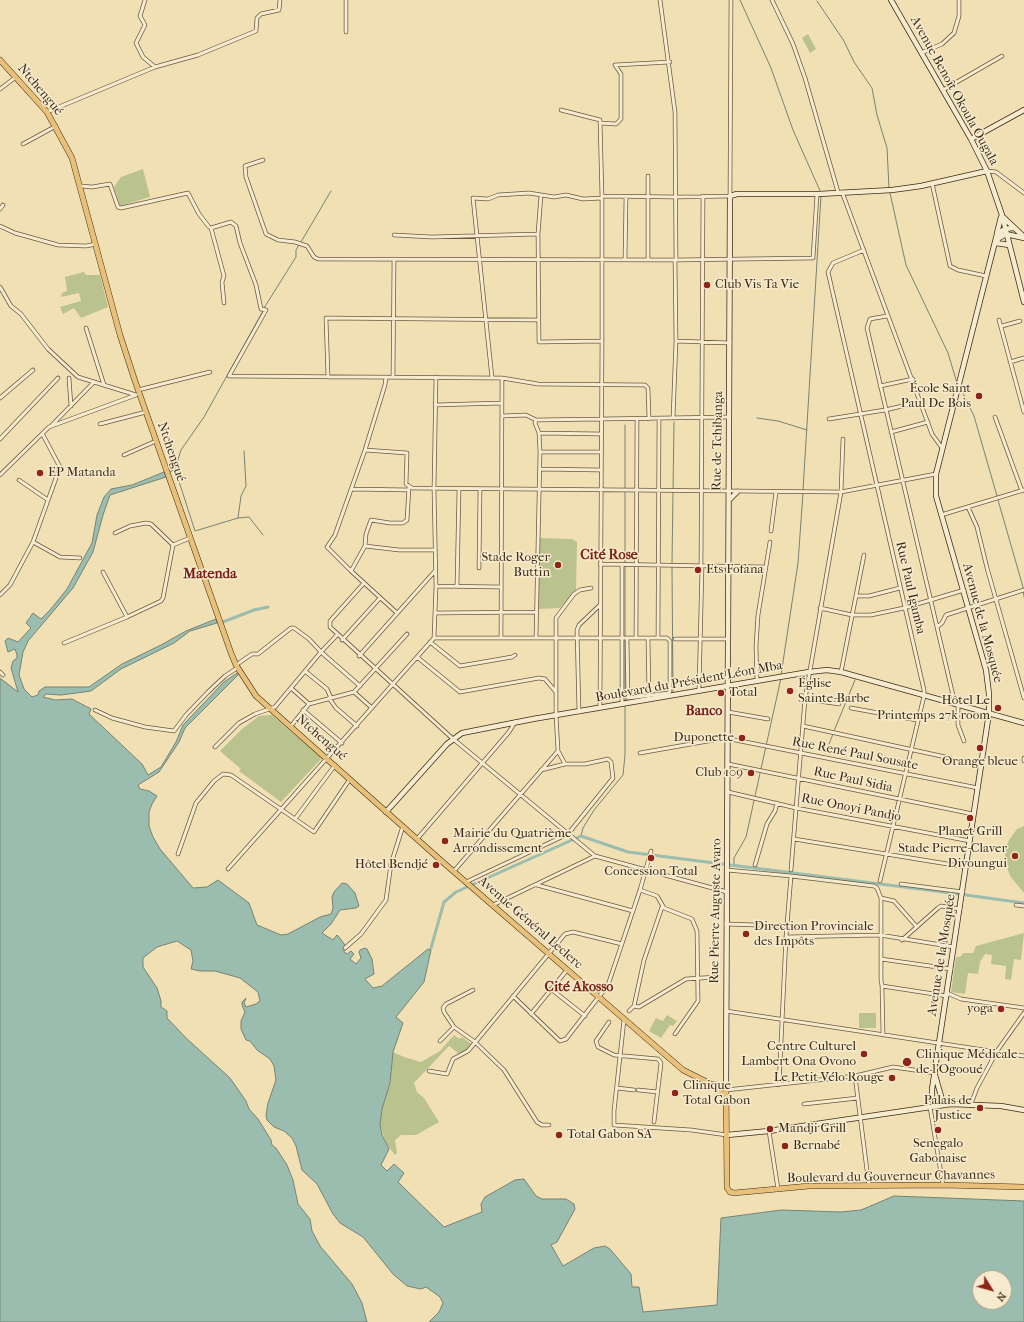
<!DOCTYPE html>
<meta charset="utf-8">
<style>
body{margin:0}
#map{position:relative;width:1024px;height:1322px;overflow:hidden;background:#f1e0b4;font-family:"IM FELL French Canon",serif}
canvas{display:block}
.north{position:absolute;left:972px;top:1270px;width:40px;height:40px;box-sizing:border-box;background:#f6ebce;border:1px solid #ac9f86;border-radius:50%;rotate:127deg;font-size:11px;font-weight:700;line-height:16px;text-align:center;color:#3e2c19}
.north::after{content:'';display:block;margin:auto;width:14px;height:18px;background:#8f2418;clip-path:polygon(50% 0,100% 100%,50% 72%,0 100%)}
</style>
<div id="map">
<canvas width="1024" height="1322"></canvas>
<div class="north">N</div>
</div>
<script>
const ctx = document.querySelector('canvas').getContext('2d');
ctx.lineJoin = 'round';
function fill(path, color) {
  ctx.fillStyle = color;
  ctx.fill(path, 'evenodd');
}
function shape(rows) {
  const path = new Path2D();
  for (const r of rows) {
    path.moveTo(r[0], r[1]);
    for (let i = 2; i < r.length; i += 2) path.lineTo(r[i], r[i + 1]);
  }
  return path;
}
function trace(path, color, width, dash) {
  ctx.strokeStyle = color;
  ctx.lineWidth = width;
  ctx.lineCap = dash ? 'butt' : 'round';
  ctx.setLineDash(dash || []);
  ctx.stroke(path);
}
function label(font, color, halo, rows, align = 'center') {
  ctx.font = font + ' "IM FELL French Canon",serif';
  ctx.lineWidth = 3;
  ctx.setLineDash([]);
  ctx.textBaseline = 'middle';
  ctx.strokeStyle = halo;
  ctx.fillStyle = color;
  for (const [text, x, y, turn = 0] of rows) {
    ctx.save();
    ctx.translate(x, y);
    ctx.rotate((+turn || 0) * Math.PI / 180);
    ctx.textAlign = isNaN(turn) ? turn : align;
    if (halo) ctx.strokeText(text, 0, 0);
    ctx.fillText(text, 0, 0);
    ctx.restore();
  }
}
fill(shape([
 [808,34,816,49,810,53,802,38],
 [143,169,150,197,120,206,114,187,121,177],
 [84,272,86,275,100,275,108,307,81,318,74,308,63,314,60,307,81,301,79,293,61,297,62,293,67,291,65,277],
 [539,538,572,539,577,542,576,590,560,608,538,609],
 [272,715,322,758,281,802,239,771,241,769,220,751,242,729,259,716],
 [1024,826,1024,893,1010,876,1005,862,1005,850,1009,840,1017,829],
 [1024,933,1021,960,1014,959,1011,980,1005,979,1006,966,991,964,992,955,985,954,980,962,978,974,968,973,965,994,951,992,956,957,960,957,963,953,973,953,976,946],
 [859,1013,876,1013,876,1028,859,1028],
 [667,1015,677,1021,673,1026,670,1025,661,1038,649,1031,656,1018,663,1021],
 [454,1035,459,1039,462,1037,474,1046,462,1056,449,1046,414,1083,417,1092,424,1098,439,1122,416,1135,401,1135,395,1140,397,1153,395,1155,386,1143,380,1125,382,1109,390,1083,393,1052,404,1057,421,1062,440,1051]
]), '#bac28d');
const water = shape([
 [164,472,166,477,110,495,103,515,93,552,73,588,28,641,23,652,19,675,24,689,32,697,38,695,39,691,45,687,89,687,122,664,161,645,186,631,216,619,217,623,190,631,174,643,121,669,91,691,61,695,46,694,43,697,55,700,72,699,91,709,89,714,142,764,148,775,161,767,176,742,183,725,224,682,237,673,238,675,185,728,179,742,159,772,138,785,140,789,149,791,157,796,152,804,149,812,149,826,153,837,160,849,193,888,207,887,218,880,249,903,257,925,281,935,288,934,320,917,331,914,333,908,332,897,334,892,342,883,347,884,355,893,359,906,356,908,340,910,331,924,322,933,333,940,337,935,339,937,345,945,344,952,347,954,351,951,354,954,350,959,356,964,361,958,359,952,360,950,365,948,367,949,372,959,374,974,365,979,373,988,382,986,428,949,431,950,424,982,396,1017,403,1023,393,1052,390,1083,382,1109,380,1125,382,1135,389,1149,381,1165,387,1171,394,1164,404,1173,398,1182,444,1227,482,1212,481,1204,485,1197,515,1180,524,1179,536,1196,542,1199,566,1199,574,1204,575,1209,557,1242,551,1245,563,1266,594,1248,605,1246,610,1249,631,1274,632,1287,639,1287,643,1312,717,1305,721,1218,781,1210,841,1212,861,1210,894,1196,1024,1201,1024,1322,429,1322,439,1312,443,1303,440,1297,426,1287,421,1289,407,1286,393,1274,363,1237,340,1223,333,1214,317,1184,302,1170,296,1146,292,1138,284,1131,274,1127,267,1120,266,1115,268,1103,276,1080,274,1066,270,1059,257,1050,250,1041,246,1040,241,1029,241,1021,245,1012,242,1005,242,1002,246,998,244,1003,246,1007,256,1004,260,1001,258,992,240,978,215,971,200,971,191,969,193,961,191,950,177,941,157,947,143,958,143,967,157,988,161,1001,161,1007,167,1011,167,1018,186,1038,230,1078,246,1101,249,1109,258,1119,271,1140,272,1145,276,1148,287,1165,293,1180,298,1204,310,1219,312,1231,320,1246,352,1284,362,1303,367,1322,0,1322,0,678,18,692,11,668,13,661,17,658,17,655,15,649,8,652,5,641,8,638,18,642,31,628,26,623,33,613,41,619,50,610,67,589,92,543,97,515,104,497,111,489,132,485,164,472],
 [980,1278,1004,1278,1004,1302,980,1302,980,1278]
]);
fill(water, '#9bbdaf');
trace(water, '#768373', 1);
trace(shape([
 [740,0,771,68,793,130,821,193],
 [817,1,844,41,854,62,872,88,877,115,887,148,889,188],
 [890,193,906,265,948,353,957,383],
 [301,242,331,191],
 [264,308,296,257,296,250,299,245],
 [960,387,974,416,997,496],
 [757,418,778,421,807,430],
 [625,425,625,489],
 [175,469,181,450,204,417,263,311],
 [170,472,175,469,195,531,238,518,249,517,263,535],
 [803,490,821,196],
 [625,492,625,563],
 [998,500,1023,587,1024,597],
 [238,518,241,496,246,486,244,451],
 [672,564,674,422],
 [625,566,625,637],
 [672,567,673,694],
 [625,640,625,701],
 [781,675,798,563,803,493],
 [834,731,855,680],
 [829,744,833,734],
 [581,836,583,828,594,810,623,775,625,755,625,706],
 [734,866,734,858,746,837,781,678]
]), '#768373', 1);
trace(shape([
 [223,622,254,610,268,607],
 [966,895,1024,903],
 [431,948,444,902,456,892,581,836,628,852,959,894]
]), '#9bbdaf', 3);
const street = shape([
 [145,0,140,16,145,25,136,43,143,57,155,67],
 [346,0,346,32],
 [660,0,675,112,676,260],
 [772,0,793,44,805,78,838,192],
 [921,53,942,44,954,33,959,16,959,0],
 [615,65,670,62],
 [0,89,16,77],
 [943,90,1002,56],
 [561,110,600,120,602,198,602,341,600,708],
 [47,112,155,67,198,55,256,31,257,18,261,14,279,10,280,0],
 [600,123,616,124,621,119,621,74,615,65],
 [23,144,56,126],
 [263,160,245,166,246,177,266,234,278,240,295,242,307,246,314,257,318,259,676,260,813,258,817,194],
 [987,171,996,172,1024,193],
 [932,183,950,266,958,270,986,276],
 [81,186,92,187,110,184,118,207,121,208,188,193,199,214,209,227,211,228,231,222,236,226,240,243,256,285,261,309,266,310,229,376,492,378],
 [842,192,932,434,942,448],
 [541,195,538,234,539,342,602,341],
 [602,196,676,197,730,196,731,0],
 [0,209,3,205],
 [0,226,15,233,58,245,86,246,96,244],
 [211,228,224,276,222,282,224,303],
 [394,235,432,237,538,234],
 [864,250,833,263,828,272,924,690,924,696,880,881],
 [625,260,626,197],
 [648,260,648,176],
 [0,287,11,306,21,314,48,349,78,377,136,395],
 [887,316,870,319,867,328,955,704],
 [999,320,1024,412],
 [1002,326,1020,321],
 [86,328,104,385],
 [676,341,730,343],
 [1010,362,1024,358],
 [328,377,326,318,538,320],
 [386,377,385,385,365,450,335,535,327,547,351,571,397,613],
 [393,377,394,259],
 [69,378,71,406],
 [502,378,538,384,645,385,648,388,649,419],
 [880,386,913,379],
 [138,390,210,372],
 [0,398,33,370],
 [435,405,502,403],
 [502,416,526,415,536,420],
 [995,417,1022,491],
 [673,418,676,341,675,260],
 [829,419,885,410,920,402],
 [100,424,146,412],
 [51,426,94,382],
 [891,432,928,422],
 [539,433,601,434],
 [0,439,58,378],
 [365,450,407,453,406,484,412,488,841,492,936,474],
 [540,452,601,452],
 [124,455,156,441],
 [540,469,600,470],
 [0,475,49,427,136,395],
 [19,480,48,500],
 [351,489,409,490],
 [968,507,977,527,987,568,1024,698],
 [941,515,1024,490],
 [771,531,776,492],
 [115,533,130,526,146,523,151,524,173,545],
 [33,542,60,557,80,558],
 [173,545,190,538],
 [365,546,399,550,435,550],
 [600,564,766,567],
 [701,566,703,196],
 [479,568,480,489],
 [351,571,365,546,366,534,371,520,390,523,403,523,407,520,409,487],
 [103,572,127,617],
 [364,583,330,621,330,627,452,738,595,856,727,892],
 [436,586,501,587],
 [457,586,459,489],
 [0,595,10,585,33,542,60,467,43,435],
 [856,596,869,596,900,588],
 [820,608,852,615,871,615,904,608,964,590],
 [435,613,536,612],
 [937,627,942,623,946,615,1024,590],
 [434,638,667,638,670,641,670,691,669,693,628,698,627,638],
 [501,638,502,378,492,378,473,198,488,199,498,195,529,193,554,197,566,195,583,199,602,198],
 [536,638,540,452,539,433,535,423,536,420,729,417],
 [636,638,637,419],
 [648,638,649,697],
 [658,638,659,419],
 [675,639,728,639],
 [342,640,380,598],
 [430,642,460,666,512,657,515,655],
 [64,643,127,617,161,601,163,598,173,545],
 [359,656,435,571],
 [417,657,460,692,539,678,545,679,556,692],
 [236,665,252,654,258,654,291,628,294,628,309,639,321,652,337,635],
 [305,671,327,689,331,698],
 [0,672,3,675],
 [841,672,864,555],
 [757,681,756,646,758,615,770,542],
 [291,688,309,704],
 [699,690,702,566],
 [354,692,372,708],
 [329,698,336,708,357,726],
 [805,699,839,704],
 [622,704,622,565],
 [958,706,958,725,964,741],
 [851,708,917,720],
 [95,710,112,718,145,727,174,731,186,715,208,692,225,676,237,668],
 [303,710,342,743],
 [579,712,577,630,579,625,600,605],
 [728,712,768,719],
 [291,726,309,704,354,692,407,634],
 [803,726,950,758],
 [215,747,239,723,255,714,275,707,321,652,360,686],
 [640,753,725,738,978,788],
 [1024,758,1024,761],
 [565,764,558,751,556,715,556,618,574,594,580,590,591,588],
 [728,764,973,814],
 [728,792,796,808,970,841],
 [295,819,335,765],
 [417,839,509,732,515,722],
 [794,839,966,867],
 [178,854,196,803,214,781,223,774,231,775,314,832,350,779],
 [755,865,767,824,775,811,777,803],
 [228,869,434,638,436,586,434,489,436,377],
 [727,870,791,876,874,886,877,888,881,898,881,980,882,986,883,1035],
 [791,870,805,699,841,492,843,439],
 [454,871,558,751],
 [466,882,568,834,613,778,611,762,608,759,585,764,565,764,541,770],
 [901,884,963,892],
 [537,885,633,911],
 [640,890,657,896,664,908,692,919,697,931,698,1001,675,1034],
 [881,898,894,901,917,927],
 [493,905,595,856],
 [1016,905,1024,906],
 [726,924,787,926],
 [786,937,880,935,954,947],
 [902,940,938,908,941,906,960,909],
 [345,948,361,934,386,900,391,864,403,826],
 [881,959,951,969],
 [882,986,947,996],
 [551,989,585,1016],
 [473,990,446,1004,443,1008,444,1012,454,1027,475,1042,504,1070,537,1122,542,1125,549,1125],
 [947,993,961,999,1024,1008],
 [513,996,560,1041,566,1039,608,985,640,890,651,851],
 [634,1006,639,1007,686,979,717,977],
 [629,1011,634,1006,644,960,662,907],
 [726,1011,1024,1056],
 [531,1014,567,970],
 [624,1020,614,1111,614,1125,691,1130,727,1135],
 [609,1022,596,1041,598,1047,614,1055,658,1059,661,1063,654,1122],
 [440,1041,454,1027],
 [429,1071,447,1074,453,1059,468,1051,565,934,573,932,622,944],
 [855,1076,869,1186],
 [779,1085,786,937,791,876],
 [617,1088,634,1090],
 [638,1090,658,1092],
 [726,1090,855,1076,893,1067,935,1073],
 [804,1104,858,1098],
 [971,1104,977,1088,997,1051,1024,1013],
 [930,1107,943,1185],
 [769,1131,778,1189]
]);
const secondary = shape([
 [891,0,971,139,987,171,1002,215,1024,302],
 [971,139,1024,110],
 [1004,218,1023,236],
 [997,233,1001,217],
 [995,243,999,238,1006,234,1024,238],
 [996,243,1009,245],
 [729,500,737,492],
 [386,812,447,744,462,733,533,719,809,672,827,670,841,672,1024,723],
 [935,1075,941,1096,939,1105],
 [726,1086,730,196,737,194,819,194,892,190,921,186,987,171],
 [936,1105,932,1100,932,1089,989,713,989,694,986,670,936,496,936,474,997,234,1005,229,1013,228],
 [727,1135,769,1131,951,1104,1001,1106,1024,1110]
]);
const primary = shape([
 [0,60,47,112,72,158,120,335,135,381,231,653,236,665,256,696,445,864,683,1070,711,1084,726,1086,727,1188,730,1192,734,1193,809,1186,943,1185,1024,1187],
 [711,1085,726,1097]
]);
trace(street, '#6b5940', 4.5);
trace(secondary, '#3e2c19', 6);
trace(primary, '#3e2c19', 6);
trace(street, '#f6ebce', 3);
trace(secondary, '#f6ebce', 4.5);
trace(primary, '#e8c07a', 5);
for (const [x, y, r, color] of [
 [707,285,4,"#8f2418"],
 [979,396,4,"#8f2418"],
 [40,473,4,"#8f2418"],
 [558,565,4,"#8f2418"],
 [698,570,4,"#8f2418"],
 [790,691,4,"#8f2418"],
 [721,693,4,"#8f2418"],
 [998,708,4,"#8f2418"],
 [742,738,4,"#8f2418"],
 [980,748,4,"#8f2418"],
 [751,773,4,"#8f2418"],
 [970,818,4,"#8f2418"],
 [445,841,4,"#8f2418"],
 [1015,856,4,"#8f2418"],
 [651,858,4,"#8f2418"],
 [436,865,4,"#8f2418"],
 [746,934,4,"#8f2418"],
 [1001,1009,4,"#8f2418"],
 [864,1054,4,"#8f2418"],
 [907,1062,5,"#8f2418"],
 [892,1078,4,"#8f2418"],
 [675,1093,4,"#8f2418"],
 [980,1108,4,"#8f2418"],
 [770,1129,4,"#8f2418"],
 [938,1130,4,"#8f2418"],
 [559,1135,4,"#8f2418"],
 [785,1146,4,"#8f2418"]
]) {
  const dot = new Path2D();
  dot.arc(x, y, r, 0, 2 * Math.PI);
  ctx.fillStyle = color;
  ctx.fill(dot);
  trace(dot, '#f6ebce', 1.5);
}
label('13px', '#3e2c19', '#f6ebce', [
 ["Ntchengué",40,90,50],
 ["Avenue Benoît Okoula Ougala",954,91,61],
 ["Rue de Tchibanga",718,441,-89],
 ["Ntchengué",171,452,71],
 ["Rue Paul Igamba",910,588,77],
 ["Avenue de la Mosquée",982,623,75],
 ["Boulevard du Président Léon Mba",689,682,-10],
 ["Ntchengué",321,738,41],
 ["Rue René Paul Sousate",855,754,11],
 ["Rue Paul Sidia",853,780,12],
 ["Rue Onoyi Pandjo",851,808,11],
 ["Rue Pierre Auguste Avaro",716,911,-89],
 ["Avenue Général Leclerc",530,923,41],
 ["Avenue de la Mosquée",942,955,-81],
 ["Boulevard du Gouverneur Chavannes",891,1177,-1]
]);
label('13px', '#3e2c19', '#f6ebce', [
 ["Club Vis Ta Vie",715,285],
 ["École Saint",971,389,"right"],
 ["Paul De Bois",971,404,"right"],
 ["EP Matanda",48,473],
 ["Stade Roger",550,558,"right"],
 ["Buttin",550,573,"right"],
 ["Ets Fofana",706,570],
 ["Église",798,684],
 ["Sainte-Barbe",798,699],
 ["Total",729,693],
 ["Hôtel Le",990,701,"right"],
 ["Printemps 27k room",990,716,"right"],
 ["Duponette",734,738,"right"],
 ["Orange bleue",980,762,"center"],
 ["Club 109",743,773,"right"],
 ["Planet Grill",970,832,"center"],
 ["Mairie du Quatrième",453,834],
 ["Arrondissement",453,849],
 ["Stade Pierre-Claver",1007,849,"right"],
 ["Divoungui",1007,864,"right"],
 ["Hôtel Bendjé",428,865,"right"],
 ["Concession Total",651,872,"center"],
 ["Direction Provinciale",754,927],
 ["des Impôts",754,942],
 ["yoga",993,1009,"right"],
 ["Centre Culturel",856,1047,"right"],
 ["Lambert Ona Ovono",856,1062,"right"],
 ["Clinique Médicale",916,1055],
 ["de l'Ogooué",916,1070],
 ["Le Petit Vélo Rouge",884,1078,"right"],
 ["Clinique",683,1086],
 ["Total Gabon",683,1101],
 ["Palais de",972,1101,"right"],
 ["Justice",972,1116,"right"],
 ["Mandji Grill",778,1129],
 ["Total Gabon SA",567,1135],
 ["Senegalo",938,1144,"center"],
 ["Gabonaise",938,1159,"center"],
 ["Bernabé",793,1146]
], 'left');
label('bold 14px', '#7a1f14', '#f6ebce', [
 ["Cité Rose",609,556],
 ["Matenda",210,575],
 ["Banco",704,712],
 ["Cité Akosso",579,988]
]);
</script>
